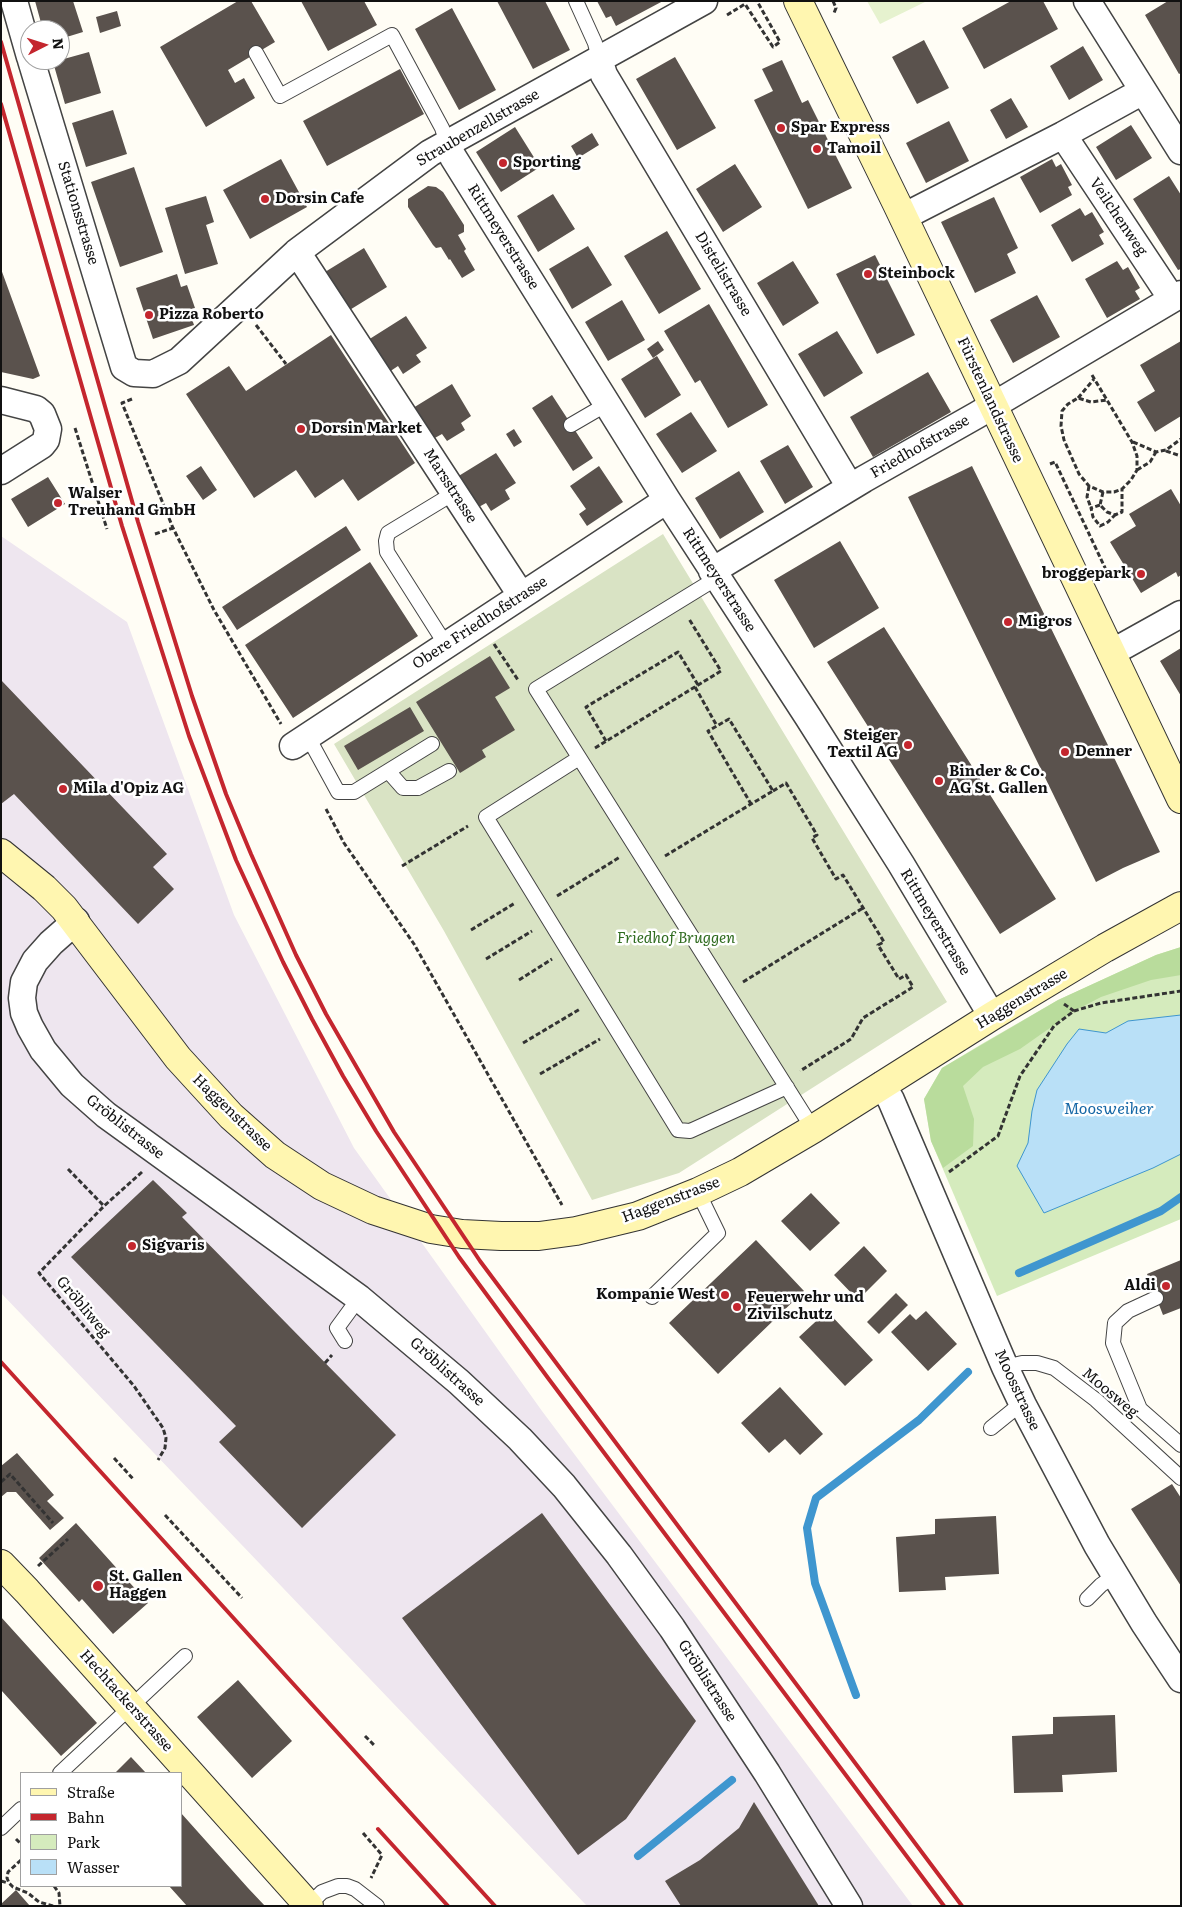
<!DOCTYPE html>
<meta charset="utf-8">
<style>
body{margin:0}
#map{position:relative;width:1182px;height:1907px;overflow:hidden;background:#fffdf5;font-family:Literata,serif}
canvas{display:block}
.frame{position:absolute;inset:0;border:2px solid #111;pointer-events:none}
.legend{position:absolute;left:20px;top:1772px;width:162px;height:115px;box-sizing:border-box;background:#fff;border:1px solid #a0a0a0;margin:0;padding:6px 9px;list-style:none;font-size:15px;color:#111}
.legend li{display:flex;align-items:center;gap:10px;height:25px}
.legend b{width:25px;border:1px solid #a0a0a0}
.north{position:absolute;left:20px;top:20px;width:50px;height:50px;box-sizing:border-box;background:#fff;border:1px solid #a0a0a0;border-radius:50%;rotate:85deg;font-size:14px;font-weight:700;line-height:20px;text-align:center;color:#111}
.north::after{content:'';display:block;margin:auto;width:18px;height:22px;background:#c4262e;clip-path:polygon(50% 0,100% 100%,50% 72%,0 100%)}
</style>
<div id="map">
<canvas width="1182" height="1907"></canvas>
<div class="frame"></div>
<ul class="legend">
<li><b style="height:6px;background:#fff6b0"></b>Straße</li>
<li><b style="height:6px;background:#c4262e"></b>Bahn</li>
<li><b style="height:14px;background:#d5ebbd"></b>Park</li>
<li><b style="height:14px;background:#b9e0f7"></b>Wasser</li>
</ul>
<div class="north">N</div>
</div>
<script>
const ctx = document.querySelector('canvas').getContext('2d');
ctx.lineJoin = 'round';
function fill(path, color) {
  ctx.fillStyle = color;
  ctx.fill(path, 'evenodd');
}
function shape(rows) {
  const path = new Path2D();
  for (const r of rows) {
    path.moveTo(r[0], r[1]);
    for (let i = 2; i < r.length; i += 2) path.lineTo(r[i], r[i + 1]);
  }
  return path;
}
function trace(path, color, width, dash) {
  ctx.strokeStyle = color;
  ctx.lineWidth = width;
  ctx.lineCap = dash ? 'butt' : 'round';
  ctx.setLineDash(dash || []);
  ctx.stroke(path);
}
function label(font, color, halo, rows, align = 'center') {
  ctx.font = font + ' Literata,serif';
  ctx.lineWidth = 5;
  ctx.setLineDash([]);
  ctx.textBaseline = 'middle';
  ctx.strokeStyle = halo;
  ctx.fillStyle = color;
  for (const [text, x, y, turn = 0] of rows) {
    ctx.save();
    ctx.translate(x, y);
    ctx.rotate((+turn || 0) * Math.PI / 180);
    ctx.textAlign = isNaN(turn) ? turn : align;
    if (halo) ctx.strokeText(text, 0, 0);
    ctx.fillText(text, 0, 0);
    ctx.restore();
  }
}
fill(shape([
 [1,536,127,622,234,915,354,1148,542,1411,913,1906,587,1906,1,1293]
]), '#eee6ef');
fill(shape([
 [1181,947,1181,1219,997,1296,931,1141,924,1099,942,1068,980,1045,1058,1000,1156,955]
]), '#d5ebbd');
fill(shape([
 [1181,947,1181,975,1151,980,1101,997,1074,1011,1020,1049,983,1067,963,1086,974,1119,973,1146,943,1168,931,1141,924,1099,942,1068,1058,1000,1156,955]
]), '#b9dc9c');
fill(shape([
 [663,534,947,1002,679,1173,592,1200,444,931,334,744]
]), '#d9e3c4');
fill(shape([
 [867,1,927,1,880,24]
]), '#e6f2cf');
const water = shape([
 [1181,1015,1181,1154,1153,1168,1044,1213,1017,1166,1028,1143,1032,1111,1037,1090,1067,1044,1079,1029,1106,1033,1128,1021,1181,1015]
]);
fill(water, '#b9e0f7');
trace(water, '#3f96cf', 1);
trace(shape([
 [1019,1273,1161,1211,1181,1197],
 [856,1695,815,1583,807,1528,816,1498,919,1420,968,1372],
 [638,1856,732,1780]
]), '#3f96cf', 8);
fill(shape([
 [35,1,73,1,83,32,60,39,60,30,43,30],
 [238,1,251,1,275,42,228,70,235,83,244,78,255,98,206,127,160,47],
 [301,1,364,1,377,25,328,51],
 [497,1,545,1,570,50,533,69],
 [597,1,663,1,616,26,611,16,606,18],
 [1011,1,1043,1,1058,29,984,69,962,28],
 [1168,1,1181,1,1181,73,1179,74,1145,15],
 [452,8,496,90,459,110,415,29],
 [117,11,121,26,100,33,96,17],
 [924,40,949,88,917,104,892,57],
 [1083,46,1103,80,1069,100,1050,66],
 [89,52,101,93,65,104,53,62],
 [675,57,716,128,677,150,636,79],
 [782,60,802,103,808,100,852,188,808,209,754,100,773,91,762,69],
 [400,69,424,114,327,166,303,121],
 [1011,98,1028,127,1006,139,990,110],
 [113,110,127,154,86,167,72,123],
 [949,121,969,161,926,183,906,143],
 [1131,125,1152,158,1116,180,1096,147],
 [515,127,540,167,501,192,476,152],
 [592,133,599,145,578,158,571,146],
 [281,159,307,207,250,239,223,190],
 [1052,159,1056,167,1061,164,1072,185,1068,187,1072,195,1040,213,1020,177],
 [735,164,762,207,723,232,696,189],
 [134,167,163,252,120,267,91,182],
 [1169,176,1181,195,1181,269,1178,270,1133,199],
 [428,186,436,187,443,192,464,225,464,232,458,235,466,249,464,251,475,270,462,278,450,259,449,260,441,247,436,248,433,245,408,207,408,199],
 [553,194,575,229,538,252,517,216],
 [206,196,214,222,206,225,218,264,185,274,165,208],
 [994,197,1018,248,1007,254,1016,273,975,293,941,222],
 [1080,208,1085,216,1092,212,1104,232,1099,235,1104,244,1072,262,1051,225],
 [667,231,701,289,659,314,624,256],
 [588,246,612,285,572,309,549,269],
 [364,248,387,287,348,311,325,272],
 [875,255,915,335,877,354,836,274],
 [793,261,819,303,783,326,757,283],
 [1117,261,1123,270,1128,267,1140,288,1135,291,1140,299,1107,318,1085,279],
 [1,269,40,376,33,379,1,372],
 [177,274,181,287,187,285,195,308,189,310,194,325,153,339,136,288],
 [1037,295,1060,337,1013,363,990,320],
 [622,300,645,340,608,361,585,322],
 [709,304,768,405,728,428,700,380,695,383,664,331],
 [406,316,427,348,416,355,421,362,403,374,398,366,389,372,368,340],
 [837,331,863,373,824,397,798,354],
 [331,335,415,463,358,501,343,479,315,498,296,470,254,498,186,394,229,366,246,391],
 [658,341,664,350,653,358,647,349],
 [1181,341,1181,416,1155,432,1137,402,1155,391,1140,365],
 [657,356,681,395,645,418,621,379],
 [928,372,951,412,873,457,850,417],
 [452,384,471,416,461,423,465,430,447,441,442,434,433,439,413,408],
 [552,395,593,458,573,471,532,408],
 [691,412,717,451,682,473,656,434],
 [514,429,522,442,514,447,506,434],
 [788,445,813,487,785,504,760,461],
 [496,453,516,483,505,490,510,499,491,511,486,503,477,508,457,477],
 [201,466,217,490,203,500,186,476],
 [599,466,623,502,587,526,579,514,586,509,570,486],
 [972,466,1160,852,1123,868,1096,882,908,497],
 [739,471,764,512,720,539,695,498],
 [48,477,65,504,28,527,11,499],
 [1171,489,1181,506,1181,575,1178,577,1176,572,1141,593,1110,542,1136,526,1129,514],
 [346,526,361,550,237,630,222,607],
 [840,541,879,608,814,648,774,580],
 [370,562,418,636,293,718,245,645],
 [884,627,1056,899,1000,934,827,662],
 [1181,648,1181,696,1160,661],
 [490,656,510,688,495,697,515,730,482,750,486,757,460,773,416,702],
 [1,680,167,854,153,867,174,889,138,924,14,794,1,804],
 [410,707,424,731,358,770,344,746],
 [153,1180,187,1213,182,1217,396,1435,302,1528,219,1442,236,1426,71,1257],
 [811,1193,840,1223,810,1251,781,1221],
 [756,1240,804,1291,718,1374,669,1323],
 [864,1246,887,1271,858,1300,834,1275],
 [1181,1260,1181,1308,1163,1315,1147,1274],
 [896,1293,908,1305,879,1334,867,1322],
 [827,1311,873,1360,845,1386,799,1337],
 [926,1311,957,1344,928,1371,891,1332,910,1314,916,1320],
 [780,1387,823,1434,800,1455,785,1439,769,1453,741,1423],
 [17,1453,54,1495,47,1501,64,1518,50,1530,16,1492,7,1492,1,1497,1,1466],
 [1172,1484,1181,1498,1181,1586,1131,1509],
 [542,1513,696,1721,626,1819,578,1855,402,1618],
 [996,1516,999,1574,945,1577,946,1590,899,1592,896,1537,935,1534,935,1519],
 [76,1523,148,1603,113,1634,82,1599,79,1602,39,1558],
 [1,1617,97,1723,61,1756,1,1690],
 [238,1680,292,1741,252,1778,197,1717],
 [1115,1715,1117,1772,1062,1775,1063,1792,1014,1793,1012,1736,1053,1734,1053,1717],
 [131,1757,146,1773,115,1773],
 [754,1802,819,1906,681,1906,665,1881,700,1860,739,1828],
 [181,1813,248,1888,265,1906,187,1906,169,1886,181,1886],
 [16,1890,30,1906,1,1906,1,1904]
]), '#5a524d');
const lane = shape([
 [576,1,595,43,599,59],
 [256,53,280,96,392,35,442,128,447,143],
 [571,425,607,404],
 [717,578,536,689,813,1129],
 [446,645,387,552,386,541,388,533,454,493],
 [308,737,338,792,354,792,432,744],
 [579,758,486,817,678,1130,690,1131,787,1087],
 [388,771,403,788,418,788,449,771],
 [652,1297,718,1233,698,1192],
 [1156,1298,1128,1311,1115,1323,1113,1343,1140,1409,1181,1445],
 [345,1341,337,1328,359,1298],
 [1005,1367,1022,1363,1037,1363,1054,1368,1096,1400,1181,1478],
 [991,1428,1012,1411,1023,1405],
 [1087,1599,1101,1585,1115,1575],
 [60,1773,185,1656],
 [1,1828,21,1809],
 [309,1905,322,1892,338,1886,347,1886,355,1889,377,1906]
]);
const street = shape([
 [14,1,30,57],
 [1087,1,1181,151],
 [599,59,604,75,844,477,848,488],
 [31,60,124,367,134,373,153,374,179,361,297,252,430,153,704,1],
 [1063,135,1172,299],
 [447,143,453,157,667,500,808,717,901,864,992,1016],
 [903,217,1063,135,1143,91],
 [297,252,521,595],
 [1,400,36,409,42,414,48,429,46,440,42,445,1,471],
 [712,571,864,479,977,415,1181,294],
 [1111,653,1181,614],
 [293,746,667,500],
 [76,921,51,943,35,961,24,982,22,998,24,1013,30,1027,43,1050,72,1085,106,1115,359,1298,459,1382,520,1439,564,1486,619,1555,672,1628,767,1773,849,1906],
 [882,1085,891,1100,1005,1367,1023,1405,1097,1545,1144,1623,1181,1679]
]);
const secondary = shape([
 [798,1,897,204,1181,799],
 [1,853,44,888,64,908,178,1058,231,1116,275,1155,322,1186,373,1210,431,1229,462,1234,501,1236,539,1236,576,1231,638,1216,698,1192,740,1172,813,1129,992,1016,1105,948,1181,906],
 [1,1564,27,1591,309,1906]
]);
trace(lane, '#444', 16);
trace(street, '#444', 29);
trace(secondary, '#333', 30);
trace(shape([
 [833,1,836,8,834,13],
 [727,15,745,4,773,47,780,42,757,1],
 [256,325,286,364],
 [1092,375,1132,442,1137,456,1137,470,1131,480,1122,489,1114,492,1103,492,1089,486,1079,474,1064,440,1061,426,1062,411,1068,404,1078,398,1091,402,1107,400],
 [1078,398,1094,379],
 [132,399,122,403,173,528,214,610,281,724],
 [75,428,107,529],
 [1133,442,1156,452,1166,450,1181,439],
 [1166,451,1181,456],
 [1050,464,1055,462,1108,574],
 [1137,470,1150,462,1156,452],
 [1089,486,1087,497,1091,508],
 [1103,492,1100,505,1107,512,1115,515,1122,512,1122,489],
 [1100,505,1091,508,1093,517,1100,526,1108,522,1115,515],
 [155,534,173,528],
 [494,644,518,680],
 [695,687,717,726],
 [606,741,586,707,678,652,698,685],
 [595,748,721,671,689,619],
 [773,791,786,783,817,835,812,838,836,879,843,875,884,942,878,945,899,979,906,975,913,987,863,1018,851,1039,800,1071],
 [326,809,344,843,414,944,562,1205],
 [665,856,751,804,773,791,729,719,708,731,751,804],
 [402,866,468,826],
 [557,896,620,857],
 [471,930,515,903],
 [486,959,532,931],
 [519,980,552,959],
 [743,982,863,908],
 [1064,1004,1074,1011],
 [523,1043,580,1009],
 [540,1074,600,1039],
 [68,1169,104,1206],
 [142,1172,104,1206,39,1273,134,1386,163,1428,166,1438,165,1448,158,1460],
 [949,1172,998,1136,1020,1076,1054,1026,1074,1011,1101,1003,1181,991],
 [325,1363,332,1355],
 [114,1458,134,1480],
 [1,1482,10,1474,53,1523],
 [165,1515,242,1598],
 [38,1566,68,1539],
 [365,1736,375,1746],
 [363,1833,382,1855,371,1878],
 [16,1839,21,1844],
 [21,1860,8,1872,7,1878,9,1883,13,1887,28,1893,39,1902,53,1906],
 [1,1881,8,1883],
 [54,1886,59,1893,60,1906]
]), '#333', 3, [5, 2.5]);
trace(lane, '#fff', 14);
trace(street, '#fff', 26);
trace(secondary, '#fff6b0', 28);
trace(shape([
 [1,42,138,522,192,696,226,794,251,854,296,955,326,1014,394,1132,480,1261,962,1906],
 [1,104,122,526,189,736,236,860,283,962,312,1019,343,1076,376,1131,459,1257,548,1378,944,1906],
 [1,1362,495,1906],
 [378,1829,448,1906]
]), '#c4262e', 4);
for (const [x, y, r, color] of [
 [781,128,5,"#c4262e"],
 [817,149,5,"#c4262e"],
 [503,163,5,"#c4262e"],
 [265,199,5,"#c4262e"],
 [868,274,5,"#c4262e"],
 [149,315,5,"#c4262e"],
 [301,429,5,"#c4262e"],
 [58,503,5,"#c4262e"],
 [1141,574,5,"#c4262e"],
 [1008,622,5,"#c4262e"],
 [908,745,5,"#c4262e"],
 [1065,752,5,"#c4262e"],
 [939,781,5,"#c4262e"],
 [63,789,5,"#c4262e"],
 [132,1246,5,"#c4262e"],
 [1166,1286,5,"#c4262e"],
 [725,1295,5,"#c4262e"],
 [737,1307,5,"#c4262e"],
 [98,1586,6,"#c4262e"]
]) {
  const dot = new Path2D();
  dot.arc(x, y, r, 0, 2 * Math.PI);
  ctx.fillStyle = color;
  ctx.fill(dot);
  trace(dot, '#fff', 2);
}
label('15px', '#111', '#fff', [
 ["Straubenzellstrasse",478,128,-30],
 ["Stationsstrasse",78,213,73],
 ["Veilchenweg",1118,217,56],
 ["Rittmeyerstrasse",503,237,58],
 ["Distelistrasse",723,274,59],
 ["Fürstenlandstrasse",990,400,65],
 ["Friedhofstrasse",920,447,-30],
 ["Marsstrasse",450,486,57],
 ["Rittmeyerstrasse",719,580,57],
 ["Obere Friedhofstrasse",480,623,-33],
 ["Rittmeyerstrasse",935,922,59],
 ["Haggenstrasse",1022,999,-31],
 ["Haggenstrasse",232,1113,44],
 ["Gröblistrasse",125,1127,38],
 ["Haggenstrasse",671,1200,-21],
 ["Gröbliweg",83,1307,50],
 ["Gröblistrasse",447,1372,42],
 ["Moosstrasse",1017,1390,65],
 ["Moosweg",1110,1393,40],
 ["Gröblistrasse",707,1681,57],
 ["Hechtackerstrasse",126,1701,48]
]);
label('bold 15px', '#111', '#fff', [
 ["Spar Express",791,128],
 ["Tamoil",827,149],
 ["Sporting",513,163],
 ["Dorsin Cafe",275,199],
 ["Steinbock",878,274],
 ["Pizza Roberto",159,315],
 ["Dorsin Market",311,429],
 ["Walser",68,494],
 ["Treuhand GmbH",68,511],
 ["broggepark",1131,574,"right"],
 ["Migros",1018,622],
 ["Steiger",898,736,"right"],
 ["Textil AG",898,753,"right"],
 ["Denner",1075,752],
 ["Binder & Co.",949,772],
 ["AG St. Gallen",949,789],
 ["Mila d'Opiz AG",73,789],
 ["Sigvaris",142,1246],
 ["Aldi",1156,1286,"right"],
 ["Kompanie West",715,1295,"right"],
 ["Feuerwehr und",747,1298],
 ["Zivilschutz",747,1315],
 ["St. Gallen",109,1577],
 ["Haggen",109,1594]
], 'left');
label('italic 15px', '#2f6b1f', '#fff', [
 ["Friedhof Bruggen",676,939]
]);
label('italic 16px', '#1768a6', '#fff', [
 ["Moosweiher",1109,1109]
]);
</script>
